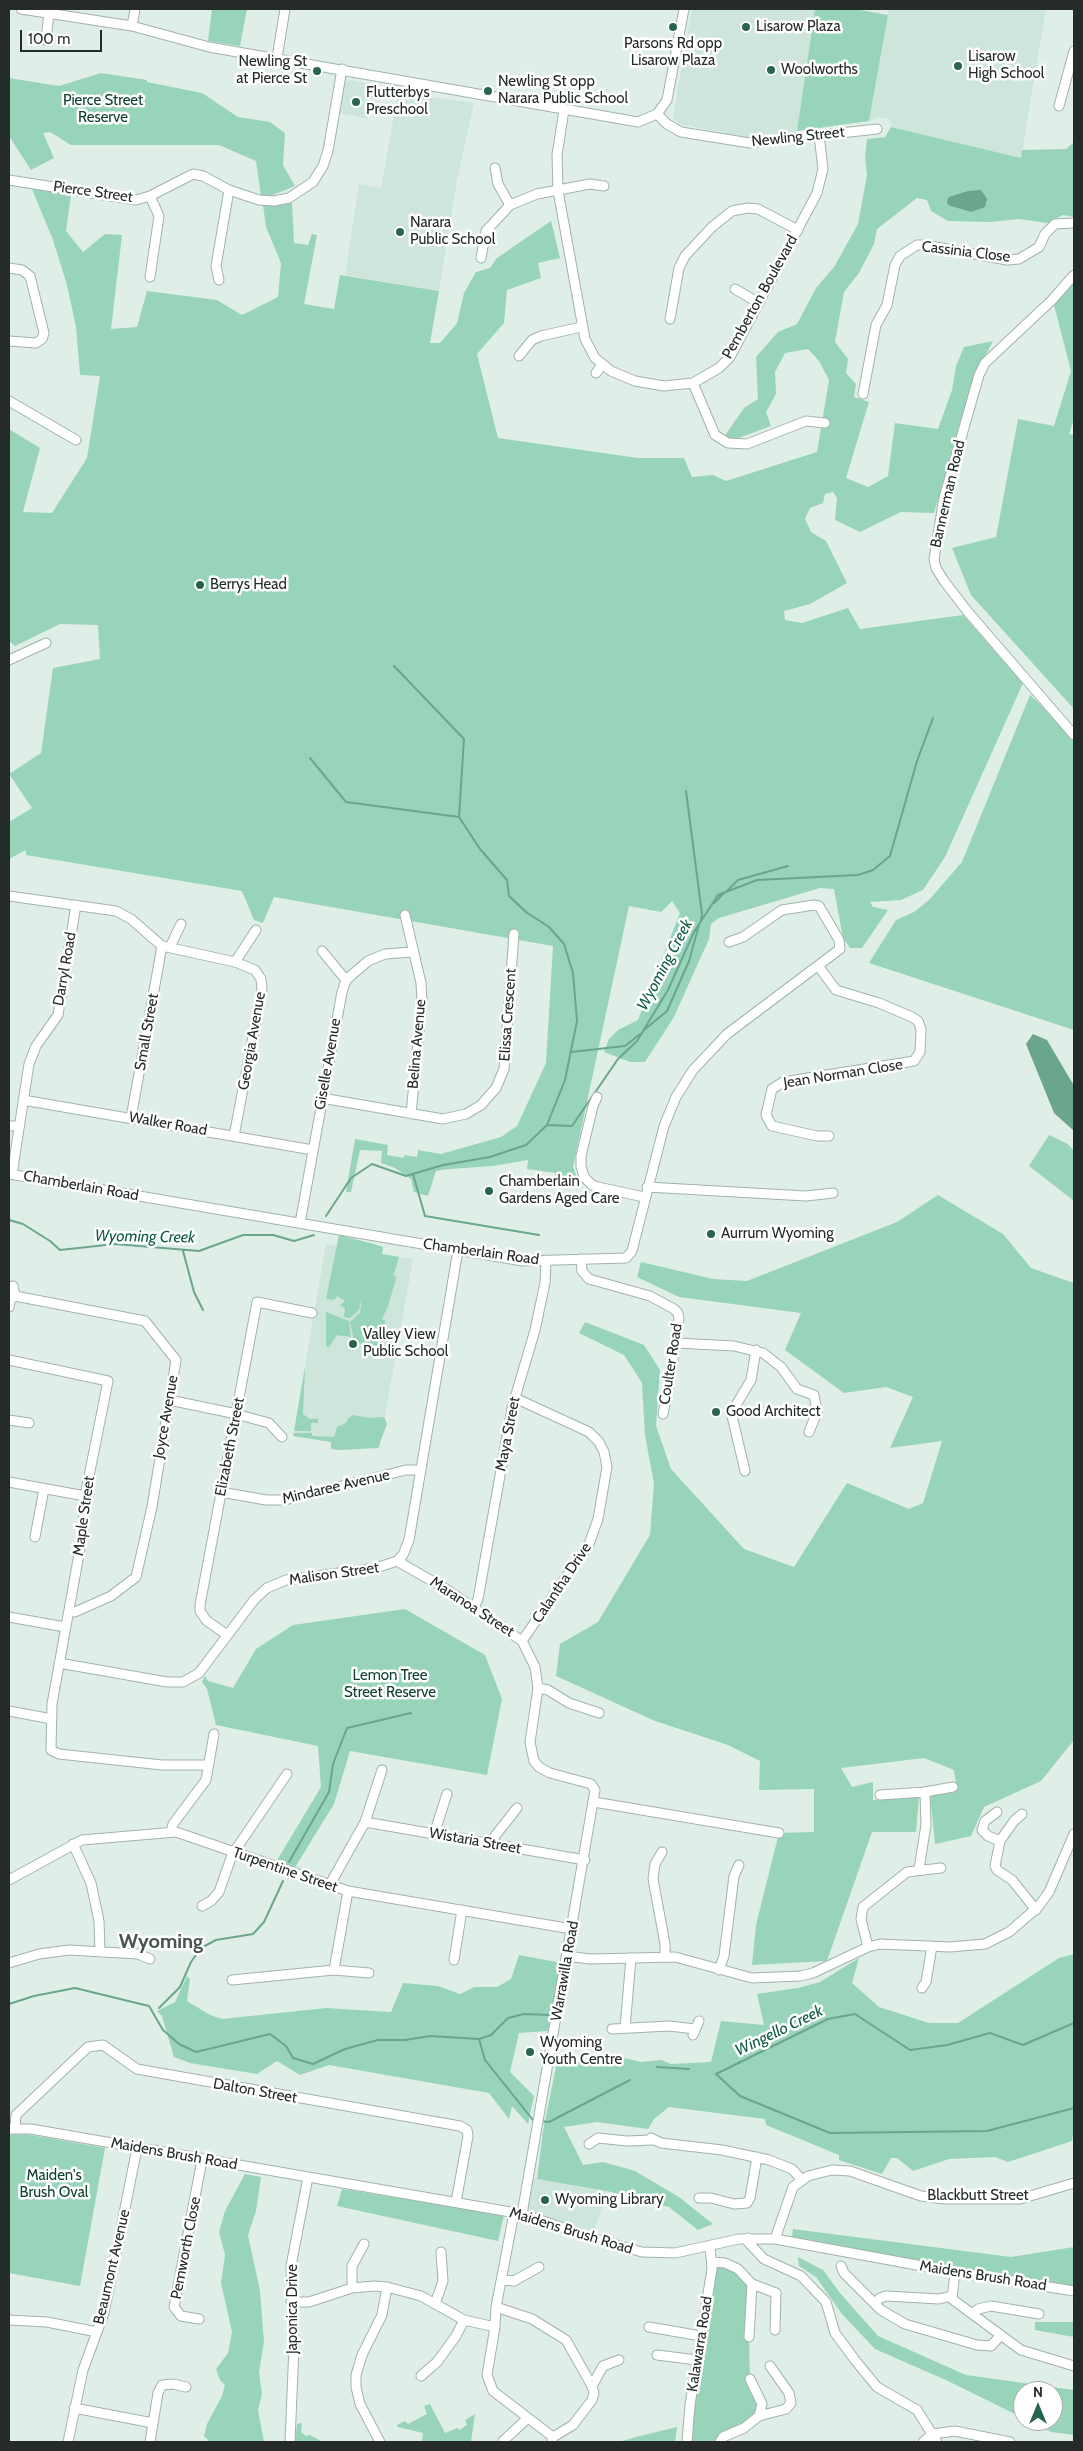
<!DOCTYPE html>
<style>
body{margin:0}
#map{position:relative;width:1083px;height:2451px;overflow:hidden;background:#dfefe7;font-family:Cabin,sans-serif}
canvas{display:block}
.frame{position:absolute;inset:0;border:10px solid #252b28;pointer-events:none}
.north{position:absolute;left:1013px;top:2381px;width:50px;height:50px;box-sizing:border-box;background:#fff;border:1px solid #a8aaa9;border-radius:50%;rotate:0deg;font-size:14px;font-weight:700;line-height:20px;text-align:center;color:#252b28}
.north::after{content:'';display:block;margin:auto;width:18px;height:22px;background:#29644f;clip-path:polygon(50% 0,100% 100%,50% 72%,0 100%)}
.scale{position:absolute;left:20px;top:30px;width:82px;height:22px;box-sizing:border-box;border:2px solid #252b28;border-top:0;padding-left:6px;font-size:15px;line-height:18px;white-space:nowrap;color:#252b28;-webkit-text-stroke:4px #fff;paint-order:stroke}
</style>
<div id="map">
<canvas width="1083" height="2451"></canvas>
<div class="frame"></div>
<div class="north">N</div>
<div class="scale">100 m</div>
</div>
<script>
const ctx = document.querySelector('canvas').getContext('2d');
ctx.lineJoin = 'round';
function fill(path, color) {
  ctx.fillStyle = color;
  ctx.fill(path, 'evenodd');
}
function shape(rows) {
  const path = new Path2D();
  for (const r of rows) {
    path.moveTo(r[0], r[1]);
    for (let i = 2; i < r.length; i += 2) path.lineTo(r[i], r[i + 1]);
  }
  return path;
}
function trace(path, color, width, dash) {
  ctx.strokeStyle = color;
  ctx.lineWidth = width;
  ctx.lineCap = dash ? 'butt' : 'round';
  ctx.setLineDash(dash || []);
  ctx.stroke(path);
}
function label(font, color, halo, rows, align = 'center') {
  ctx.font = font + ' Cabin,sans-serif';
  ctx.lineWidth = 5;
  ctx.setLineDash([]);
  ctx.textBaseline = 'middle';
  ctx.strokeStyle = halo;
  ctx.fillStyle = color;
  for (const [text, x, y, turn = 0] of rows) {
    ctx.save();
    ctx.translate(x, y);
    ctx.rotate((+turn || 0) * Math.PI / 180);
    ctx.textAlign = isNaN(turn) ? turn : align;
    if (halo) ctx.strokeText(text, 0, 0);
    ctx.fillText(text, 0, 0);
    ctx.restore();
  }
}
fill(shape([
 [692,9,815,9,797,131,751,138,680,124,673,117],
 [889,9,1046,9,1021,158,891,127,889,119,879,117,869,121],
 [351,80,374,85,368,119,340,113,345,83],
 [398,92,474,103,457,180,439,291,345,275,359,184,381,188],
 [326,1244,413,1259,379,1449,293,1436],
 [529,2177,607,2191,592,2238,522,2214]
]), '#cde5da');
fill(shape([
 [212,9,247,9,240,46,208,41],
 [815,9,855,9,888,15,869,121,797,131],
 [101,73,147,80,147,82,202,93,238,117,270,122,285,133,283,165,295,186,273,195,261,196,256,161,219,145,71,145,50,132,43,133,54,158,31,170,9,136,9,78,59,86],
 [891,127,1021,158,1022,150,1066,149,1074,142,1074,217,1063,215,1048,223,1019,219,990,222,948,221,931,211,927,200,917,198,877,229,874,244,859,273,844,292,835,342,848,359,846,373,856,384,854,397,869,402,846,478,868,487,888,476,895,423,938,429,952,390,956,366,964,347,993,341,976,374,934,513,901,512,860,532,835,520,837,498,833,492,825,494,823,503,810,508,805,519,811,532,826,541,847,583,810,604,784,611,785,620,802,623,848,608,860,629,963,615,1023,683,945,857,923,890,901,900,870,902,873,907,888,910,862,948,850,948,843,938,834,889,820,888,719,918,711,924,709,939,674,1017,645,1062,630,1062,604,1052,609,1039,618,1030,638,1020,680,913,672,901,661,912,629,906,573,1167,577,1177,553,1178,556,1173,527,1169,528,1160,493,1166,449,1169,436,1171,428,1196,414,1192,411,1179,395,1168,381,1163,382,1151,360,1150,351,1192,346,1192,355,1139,388,1145,387,1155,404,1158,404,1155,417,1157,418,1150,441,1154,501,1137,517,1126,546,1063,553,946,274,897,263,923,254,920,242,891,26,855,26,850,9,859,9,822,32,808,9,774,41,753,53,668,100,659,98,625,60,624,15,646,9,641,9,429,40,448,23,512,52,513,87,458,100,376,80,375,76,327,67,285,53,240,32,189,71,195,66,231,83,252,105,234,122,235,111,329,137,327,147,291,217,300,242,315,278,297,281,263,266,227,263,205,292,202,294,243,308,245,312,234,317,235,304,304,334,309,340,275,439,291,430,343,440,343,457,323,464,293,476,272,490,268,497,258,551,221,560,258,538,263,541,278,507,290,504,323,477,354,498,438,638,458,684,458,692,477,713,475,726,481,817,452,829,380,819,361,808,349,785,353,775,372,776,394,766,412,771,426,736,439,724,437,744,408,758,399,756,357,778,332,797,324,816,288,834,267,858,224,867,175,865,157,867,139,885,137],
 [1074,280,1074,419,1069,434,1074,435,1074,709,971,595,952,548,996,537,1018,419,1054,426,1071,371,1054,305],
 [1030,695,1074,736,1074,1030,869,963,896,920,914,912,929,900,962,862],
 [1049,1135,1068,1144,1074,1151,1074,1201,1029,1166],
 [938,1195,1003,1234,1031,1268,1074,1283,1074,1740,1041,1781,984,1807,971,1836,935,1844,930,1793,957,1790,954,1770,924,1758,841,1768,852,1787,873,1782,873,1800,919,1797,916,1832,872,1832,827,1961,752,1965,756,1925,779,1833,814,1832,814,1789,759,1790,760,1761,728,1745,655,1721,556,1676,560,1644,598,1622,650,1535,654,1484,645,1435,642,1383,624,1355,579,1333,585,1322,644,1345,660,1370,656,1426,671,1469,744,1549,794,1567,847,1483,909,1509,923,1503,942,1441,890,1448,913,1397,886,1387,844,1393,785,1350,801,1313,679,1297,637,1277,641,1262,713,1279,747,1281,897,1222],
 [339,1235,374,1244,383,1247,382,1254,399,1257,393,1277,396,1275,396,1279,388,1306,383,1317,382,1320,385,1320,384,1332,379,1332,377,1339,373,1341,385,1342,381,1343,379,1350,354,1341,350,1322,360,1313,362,1295,359,1310,350,1318,344,1317,345,1308,340,1305,345,1301,337,1296,334,1300,326,1299],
 [326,1312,349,1321,351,1337,337,1335,329,1347,326,1346],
 [394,1330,400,1332,395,1357,381,1351,389,1351],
 [305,1367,303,1414,310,1419,318,1419,318,1423,311,1423,311,1431,294,1431],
 [353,1415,369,1418,384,1417,387,1424,378,1448,341,1450,331,1449,331,1442,293,1436,294,1433,312,1433,312,1436,334,1437,337,1427,346,1423,348,1419],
 [405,1609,485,1655,502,1699,487,1775,350,1751,334,1804,294,1869,276,1862,321,1787,318,1746,216,1725,207,1689,202,1682,205,1676,208,1681,233,1688,256,1649,293,1625],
 [1074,1954,1074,2129,1072,2141,1008,2162,995,2157,949,2159,913,2171,897,2158,891,2158,882,2174,839,2160,839,2155,766,2125,765,2119,669,2107,654,2119,648,2129,597,2122,564,2127,583,2165,603,2162,635,2171,679,2197,713,2224,698,2230,669,2207,607,2191,537,2179,543,2131,558,2057,588,2063,624,2058,641,2062,661,2060,671,2064,711,2062,721,2021,764,2025,757,1994,798,1988,820,1982,859,1958,852,1983,879,2007,929,2023,958,2023,1059,1958],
 [519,1955,562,1963,548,2031,519,2033,510,2072,534,2096,528,2124,512,2106,509,2119,489,2093,329,2065,300,2075,277,2061,257,2074,190,2063,174,2057,162,2016,157,2011,175,2002,187,1976,190,1979,187,2001,210,2015,222,2019,326,2008,391,2012,403,1983,438,1986,460,1994,474,1987,497,1987,511,1979],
 [25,2134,105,2148,80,2286,9,2273,9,2135],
 [245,2174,261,2177,256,2211,248,2235,260,2291,264,2342,259,2372,262,2394,258,2410,264,2442,210,2442,204,2436,207,2424,222,2396,225,2385,220,2380,216,2369,228,2353,232,2332,221,2283,225,2255,219,2232,225,2211],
 [342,2189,504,2215,498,2241,337,2206],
 [793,2229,1011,2257,1074,2247,1074,2294,791,2242],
 [798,2257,823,2270,840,2293,878,2336,966,2375,1074,2390,1074,2435,1051,2432,1029,2421,1053,2421,1053,2391,1023,2391,1023,2418,948,2381,875,2349,842,2314,816,2277,799,2266],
 [713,2262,725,2263,752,2284,749,2337,750,2381,762,2411,720,2442,687,2442],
 [1035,2322,1074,2322,1074,2337,1035,2330],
 [430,2404,445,2433,457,2428,459,2430,467,2425,465,2420,475,2414,471,2442,422,2442,423,2433,398,2427,397,2425,405,2421,408,2424,427,2414,424,2406],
 [302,2423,301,2432,306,2436,310,2435,323,2442,295,2442,297,2424],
 [677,2427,675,2442,618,2442,640,2436]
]), '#98d4ba');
fill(shape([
 [981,190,987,199,985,207,971,212,948,205,947,201,949,197,968,191],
 [1033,1034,1047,1040,1073,1084,1074,1131,1054,1113,1026,1044]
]), '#6aa68d');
trace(shape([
 [394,666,464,739,459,817],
 [310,758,346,802,459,817],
 [686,791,702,914,701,920],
 [459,817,480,849,507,880,509,896,526,912,549,927,564,944,573,973,577,1021,565,1080,547,1125],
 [727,891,738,880,788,866],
 [714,903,723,894],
 [644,1030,667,1011,689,961,699,925],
 [571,1052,625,1046,640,1034],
 [413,1174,425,1216,539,1235],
 [326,1216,351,1178,372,1164,406,1176,443,1165,490,1157,526,1145,547,1125,572,1126,618,1059,637,1041,668,990,694,932,718,895,757,880,858,875,873,870,890,856,917,761,933,718],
 [9,1220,23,1224,50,1241,60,1250,115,1244,199,1251,243,1235,273,1235,294,1241,314,1235],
 [183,1251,194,1292,203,1310],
 [289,1862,329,1792,333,1764,347,1728,411,1713],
 [9,2004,34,1996,75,1988,149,2006,163,2030,179,2044,196,2052,270,2034,286,2046,293,2058,313,2064,345,2049,378,2040,405,2040,430,2036,479,2039,485,2060,533,2120,536,2120],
 [159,2008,180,1987,191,1962,201,1948,216,1940,253,1934,264,1922,283,1881],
 [1074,2023,1023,2045,990,2033,947,2045,910,2050,855,2014,828,2019,716,2074,740,2096,830,2133,987,2131,1074,2108],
 [479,2039,491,2035,508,2018,524,2014,550,2015],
 [657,2067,689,2069],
 [540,2121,549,2122,630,2080]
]), '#6aa68d', 2);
const minor = shape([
 [21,9,132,26,209,47,638,122,657,114,667,100,684,9],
 [132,26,135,9],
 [46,40,49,13],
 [277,58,285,9],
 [1059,106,1074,51],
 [564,110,557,155,558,191,585,339,595,358,611,371,635,381,664,386,693,383,719,368,730,357,817,193,823,169,819,135],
 [657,114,667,124,681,132,750,143,877,129],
 [495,168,498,184,510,205],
 [9,180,136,200,150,196,193,174,203,176,229,190,259,200,274,201,289,198,313,182,323,166,328,151,342,69],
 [150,196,159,216,150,277],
 [481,258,486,231,510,205,537,194,590,184,604,186],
 [9,268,22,270,30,276,44,333,42,339,36,343,9,341],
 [1074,275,1052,300,985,363,979,375,944,498,934,559,936,568,944,581,968,612,1074,735],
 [219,280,216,266,229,190],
 [735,289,759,303],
 [670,319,679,268,685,256,712,227,732,211,748,208,758,209,798,230],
 [519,356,532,340,541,336,581,327],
 [596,373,602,365],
 [693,383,715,435,728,443,747,444,806,421,825,423],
 [863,394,876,325,887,305,895,265,900,256,917,245,925,245,1007,260,1019,259,1039,247,1045,234,1055,224,1074,223],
 [9,401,76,440],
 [9,660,46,643],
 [9,896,116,911,131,919,162,946,235,962,255,970,261,979,262,989,234,1136],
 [405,915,421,983,422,1001,411,1114],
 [170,947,181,924],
 [322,951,346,980],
 [235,962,256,930],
 [819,967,836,990,879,1003,912,1017,918,1021,921,1029,920,1052,914,1061,783,1082,772,1089,766,1115,772,1126,817,1136,829,1136],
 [597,1097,593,1106,581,1156,581,1166,584,1177,592,1185,598,1187,644,1197],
 [322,1098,443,1119,466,1114,481,1105,496,1088,504,1069,514,934],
 [23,1100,313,1150],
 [131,1118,162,946],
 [9,1126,19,1126],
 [9,1174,523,1261,626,1258,632,1251,664,1126,676,1097,693,1070,727,1034,840,949,839,940,819,906,814,905,782,910,743,937,729,942],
 [12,1174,29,1064,36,1046,58,1015,76,905],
 [647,1187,806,1196,833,1193],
 [300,1223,342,992,346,980,368,961,385,954,412,952],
 [581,1259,582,1271,589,1279,650,1296,674,1309,678,1313,679,1319,671,1373,663,1414],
 [15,1296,145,1321,176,1360,152,1507,136,1577,111,1596,75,1612,69,1611],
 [9,1307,10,1300,15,1296,13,1286],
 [676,1343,734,1346,763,1353,781,1367,797,1389,814,1395,817,1412,809,1432],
 [9,1360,108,1381,85,1496,83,1532,52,1704,51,1750,59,1754,162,1765,207,1765],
 [515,1398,589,1432,599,1442,604,1452,607,1467,598,1519,589,1544,522,1641],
 [169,1400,232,1413,269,1423,282,1437],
 [9,1420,29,1423],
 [745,1471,732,1416,733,1410,751,1380,756,1350],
 [9,1482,85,1496],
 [221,1492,266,1500,285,1500,406,1470,421,1470],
 [35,1537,44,1489],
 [397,1561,446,1589,522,1641,535,1667,538,1688,530,1742,534,1761,539,1767,550,1773,591,1784,595,1790,522,2214],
 [474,1608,478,1599,512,1408,535,1330,545,1283,546,1261],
 [9,1617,65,1627],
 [227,1635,206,1620,200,1611,200,1605,257,1302,312,1313],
 [59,1663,167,1682,183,1682,199,1673,254,1600,267,1588,286,1580,376,1568,397,1561,403,1555,409,1540,458,1250],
 [538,1688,548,1690,569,1703,599,1713],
 [9,1711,52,1719],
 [925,1792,953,1787],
 [880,1795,925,1792,926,1825,919,1869],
 [594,1802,779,1833],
 [997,1812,985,1821,982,1830,988,1836,1000,1841],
 [1022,1814,1014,1821,1000,1841,995,1866,997,1870,1012,1880,1036,1910],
 [365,1822,585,1860],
 [171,1832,173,1824,206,1780,214,1734],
 [434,1834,447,1794],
 [492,1843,495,1836,517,1808],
 [73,1844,91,1883,99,1921,100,1952],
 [662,1852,655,1864,653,1879,665,1944,665,1956],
 [9,1880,82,1840,176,1832,348,1891,572,1929],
 [329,1886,365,1822,382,1770],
 [202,1906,211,1901,219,1892,232,1855,287,1774],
 [868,1947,861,1919,863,1907,907,1872,941,1868],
 [567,1956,590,1959,675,1957,752,1978,800,1976,813,1973,868,1947,880,1944,950,1947,985,1944,1009,1932,1038,1907,1049,1892,1074,1834],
 [454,1960,462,1910],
 [9,1963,39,1954,69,1950,138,1954,150,1959],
 [334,1970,348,1891],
 [719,1970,724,1956,734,1876,739,1865],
 [232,1980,334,1970,369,1973],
 [922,1988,926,1982,932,1946],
 [625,2028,631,1958],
 [612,2029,669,2026,695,2029],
 [693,2035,699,2021],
 [15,2128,16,2115,88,2047,103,2045,137,2069,460,2126,467,2130,468,2136,456,2202],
 [9,2129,31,2129,522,2214,592,2238,642,2252,675,2253,739,2239,775,2239,955,2272,1074,2291],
 [651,2138,661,2143,722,2150,769,2160,792,2169,802,2180],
 [589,2144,598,2138,627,2141,653,2140],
 [699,2198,711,2198,734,2204,747,2203,750,2198,757,2157],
 [514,2213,496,2307,495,2327,487,2375,493,2391,553,2437],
 [748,2238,748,2242,764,2259,801,2276,826,2302,835,2333,855,2360,877,2387,917,2410,937,2442],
 [775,2239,793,2187,808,2176,832,2170,850,2171,921,2196,944,2199,1020,2199,1074,2183],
 [713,2262,725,2263,738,2269,752,2284,776,2293,775,2330],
 [841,2266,844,2273,881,2310,905,2324,977,2345,991,2346,1001,2335],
 [955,2272,952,2299,1021,2350,1074,2366],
 [502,2280,514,2281,539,2267],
 [352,2288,352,2266,364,2244],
 [291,2302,309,2302,352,2288,374,2286,387,2287,421,2296,464,2320,495,2327],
 [875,2303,880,2298,886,2296,939,2299,951,2296],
 [435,2304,443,2281,441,2252],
 [496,2307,532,2319,566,2340,592,2386],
 [973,2313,978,2309,991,2306,1039,2314],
 [199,2319,181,2316,174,2307,202,2160],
 [9,2320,47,2322,97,2332],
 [649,2327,701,2336],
 [749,2337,752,2284],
 [657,2355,697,2360],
 [421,2376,437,2362,456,2336,464,2320],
 [74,2408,153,2423],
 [759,2416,786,2409,791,2403,789,2393,770,2366],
 [552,2440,553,2437,573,2425,592,2400,594,2393,592,2386,603,2366,619,2360],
 [503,2441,528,2418],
 [68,2442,83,2370,104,2313,137,2148],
 [150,2442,158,2393,162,2385,173,2384,186,2387],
 [290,2442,294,2346,291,2266,308,2177],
 [380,2442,360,2404,356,2387,356,2375,362,2355,382,2315,387,2287],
 [687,2442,690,2405,712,2269,710,2246],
 [720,2442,723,2437,744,2428,759,2416,762,2404,750,2379],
 [923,2442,932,2434,955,2431,1010,2442]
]);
trace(minor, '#a3b2ab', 11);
trace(minor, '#fff', 9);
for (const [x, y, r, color] of [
 [673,27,5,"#29644f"],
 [746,27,5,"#29644f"],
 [958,66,5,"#29644f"],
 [771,70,5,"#29644f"],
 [317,71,5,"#29644f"],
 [488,91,5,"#29644f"],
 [356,102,5,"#29644f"],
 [400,232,5,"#29644f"],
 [200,585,5,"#29644f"],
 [489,1191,5,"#29644f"],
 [711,1234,5,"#29644f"],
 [353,1344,5,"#29644f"],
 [716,1412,5,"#29644f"],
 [530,2052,5,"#29644f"],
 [545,2200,5,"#29644f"]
]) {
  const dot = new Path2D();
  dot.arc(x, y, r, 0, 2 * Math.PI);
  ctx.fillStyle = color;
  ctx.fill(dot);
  trace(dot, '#fff', 2);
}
label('15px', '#252b28', '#fff', [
 ["Lisarow Plaza",756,27],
 ["Parsons Rd opp",673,44,"center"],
 ["Lisarow Plaza",673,61,"center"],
 ["Lisarow",968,57],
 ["High School",968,74],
 ["Newling St",307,62,"right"],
 ["at Pierce St",307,79,"right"],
 ["Woolworths",781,70],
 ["Newling St opp",498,82],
 ["Narara Public School",498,99],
 ["Flutterbys",366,93],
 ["Preschool",366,110],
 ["Narara",410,223],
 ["Public School",410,240],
 ["Berrys Head",210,585],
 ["Chamberlain",499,1182],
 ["Gardens Aged Care",499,1199],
 ["Aurrum Wyoming",721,1234],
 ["Valley View",363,1335],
 ["Public School",363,1352],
 ["Good Architect",726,1412],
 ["Wyoming",540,2043],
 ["Youth Centre",540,2060],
 ["Wyoming Library",555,2200]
], 'left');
label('15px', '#0e4130', '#fff', [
 ["Pierce Street",103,101],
 ["Reserve",103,118],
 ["Lemon Tree",390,1676],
 ["Street Reserve",390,1693],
 ["Maiden's",54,2176],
 ["Brush Oval",54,2193]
]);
label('15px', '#252b28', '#fff', [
 ["Newling Street",798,137,-6],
 ["Pierce Street",93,192,8],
 ["Cassinia Close",966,252,7],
 ["Pemberton Boulevard",760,297,-61],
 ["Bannerman Road",948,494,-77],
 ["Darryl Road",65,969,-80],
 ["Elissa Crescent",508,1015,-86],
 ["Small Street",147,1032,-80],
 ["Georgia Avenue",252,1041,-80],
 ["Belina Avenue",417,1044,-85],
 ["Giselle Avenue",328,1064,-80],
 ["Jean Norman Close",843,1074,-9],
 ["Walker Road",168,1124,10],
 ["Chamberlain Road",81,1186,10],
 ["Chamberlain Road",481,1252,8],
 ["Coulter Road",671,1364,-81],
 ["Joyce Avenue",166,1417,-80],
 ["Maya Street",508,1434,-79],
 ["Elizabeth Street",230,1447,-79],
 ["Mindaree Avenue",336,1487,-13],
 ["Maple Street",84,1516,-82],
 ["Malison Street",334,1574,-8],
 ["Calantha Drive",562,1583,-56],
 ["Maranoa Street",472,1607,33],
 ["Wistaria Street",475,1841,10],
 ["Turpentine Street",285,1870,19],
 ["Warrawilla Road",565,1971,-80],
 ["Dalton Street",255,2091,10],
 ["Maidens Brush Road",174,2154,10],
 ["Blackbutt Street",978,2196],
 ["Maidens Brush Road",571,2231,17],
 ["Pemworth Close",186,2248,-79],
 ["Beaumont Avenue",112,2267,-77],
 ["Maidens Brush Road",983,2276,9],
 ["Japonica Drive",293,2309,-90],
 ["Kalawarra Road",700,2344,-81]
]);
label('italic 16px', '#0d5b43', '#fff', [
 ["Wyoming Creek",665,965,-62],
 ["Wyoming Creek",145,1237,1],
 ["Wingello Creek",779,2031,-26]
]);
label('bold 20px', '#47554f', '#fff', [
 ["Wyoming",161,1942]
]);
</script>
